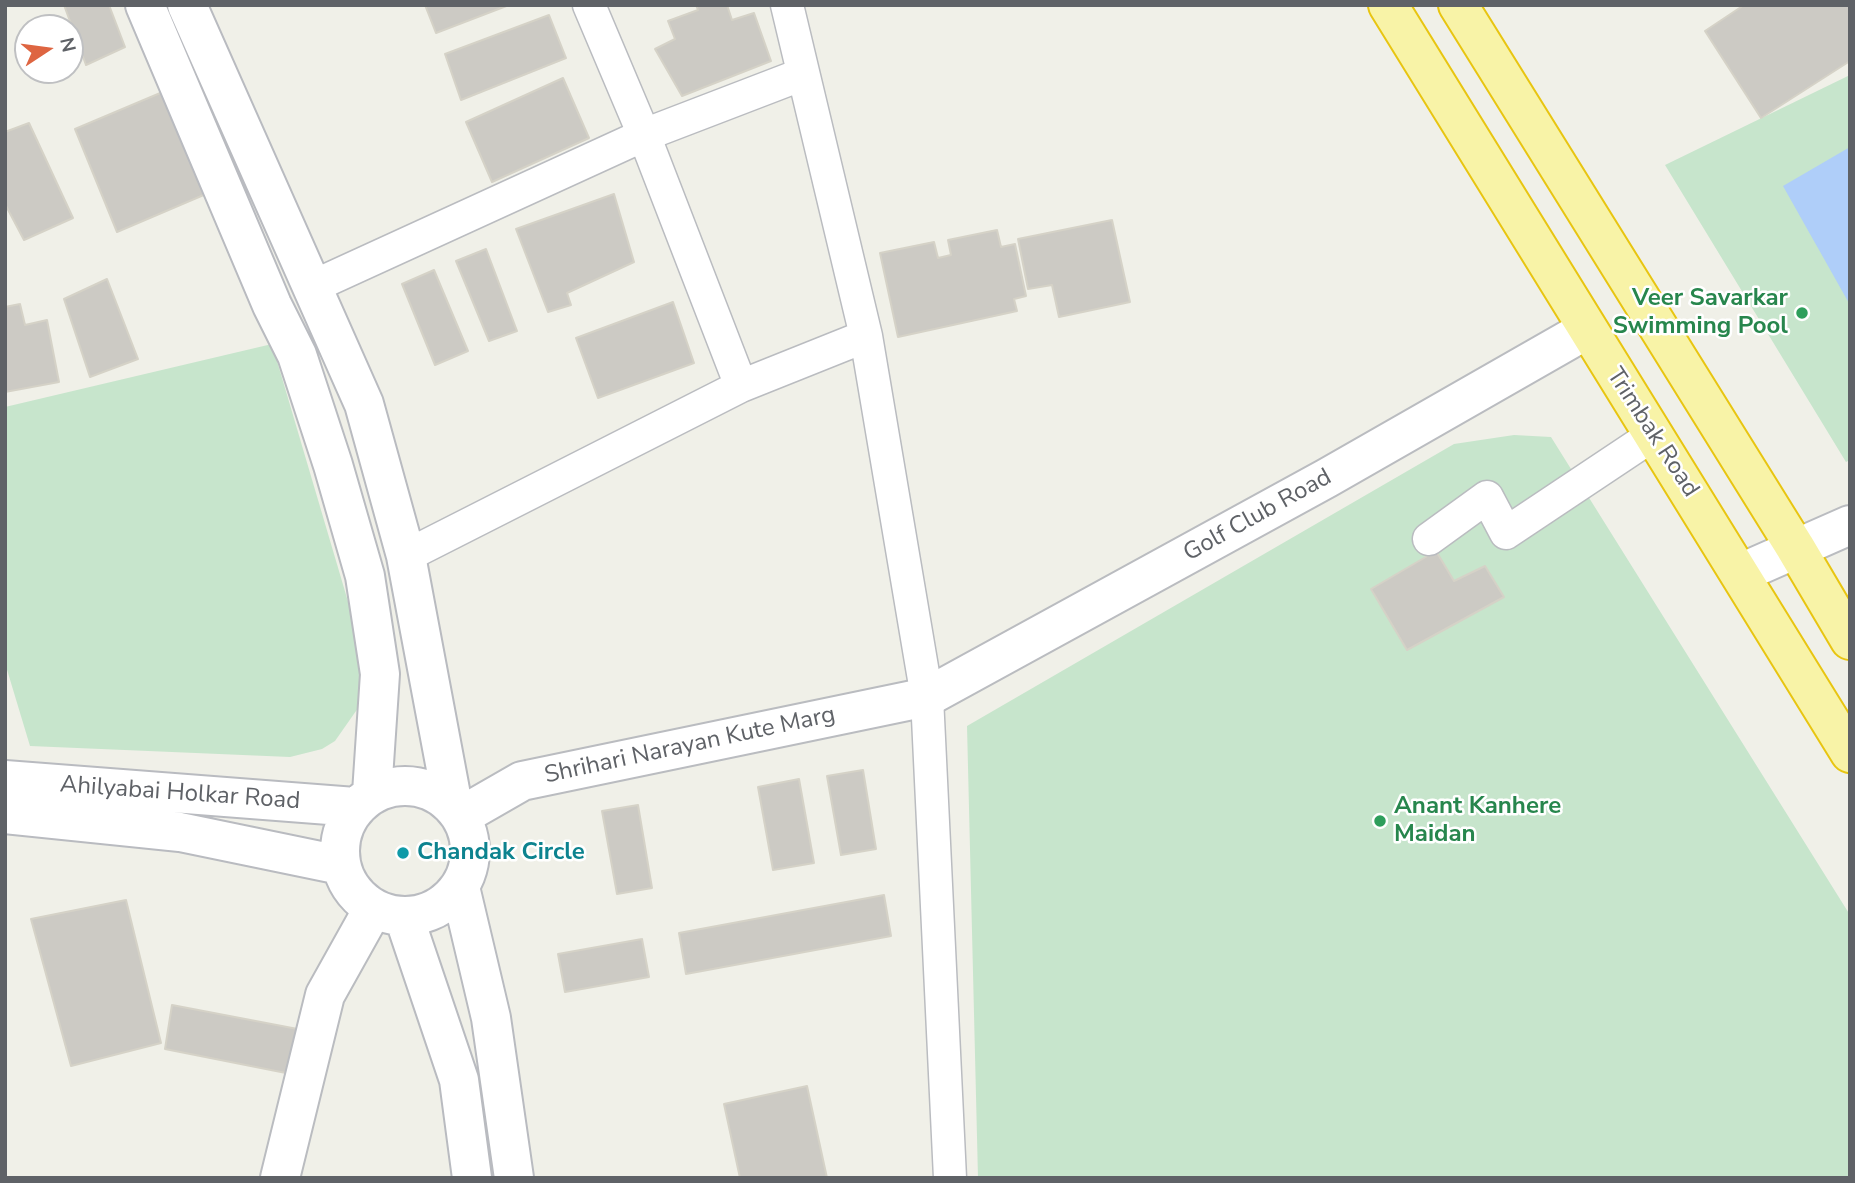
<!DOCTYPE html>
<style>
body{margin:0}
#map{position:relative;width:1855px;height:1183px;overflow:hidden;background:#f0f0e8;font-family:"Nunito Sans",sans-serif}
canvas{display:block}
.frame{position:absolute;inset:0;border:7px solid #5f6267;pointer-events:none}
.north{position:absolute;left:14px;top:14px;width:70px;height:70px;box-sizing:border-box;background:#fff;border:2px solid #bfc0c2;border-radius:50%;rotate:77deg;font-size:19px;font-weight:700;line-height:28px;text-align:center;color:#5f6267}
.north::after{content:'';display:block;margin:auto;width:24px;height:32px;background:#de6541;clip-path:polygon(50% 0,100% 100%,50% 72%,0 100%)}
</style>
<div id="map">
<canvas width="1855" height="1183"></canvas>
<div class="frame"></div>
<div class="north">N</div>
</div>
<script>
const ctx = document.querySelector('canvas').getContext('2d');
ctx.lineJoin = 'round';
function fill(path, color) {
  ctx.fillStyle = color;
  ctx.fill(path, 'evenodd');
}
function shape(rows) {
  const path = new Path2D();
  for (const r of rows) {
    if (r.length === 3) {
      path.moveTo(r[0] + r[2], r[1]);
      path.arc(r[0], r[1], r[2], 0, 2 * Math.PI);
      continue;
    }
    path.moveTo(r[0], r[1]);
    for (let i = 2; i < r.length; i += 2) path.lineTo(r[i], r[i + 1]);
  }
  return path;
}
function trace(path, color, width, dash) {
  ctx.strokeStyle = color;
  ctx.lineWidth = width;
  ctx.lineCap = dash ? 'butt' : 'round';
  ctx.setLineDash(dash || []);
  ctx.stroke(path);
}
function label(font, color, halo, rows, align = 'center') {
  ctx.font = font + ' "Nunito Sans",sans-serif';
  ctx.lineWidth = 5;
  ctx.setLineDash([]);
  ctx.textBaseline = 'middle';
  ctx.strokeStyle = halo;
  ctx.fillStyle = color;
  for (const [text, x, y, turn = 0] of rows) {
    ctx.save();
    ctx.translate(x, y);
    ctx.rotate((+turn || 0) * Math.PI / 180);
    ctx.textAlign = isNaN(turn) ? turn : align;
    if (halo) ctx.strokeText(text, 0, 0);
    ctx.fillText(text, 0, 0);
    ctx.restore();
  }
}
fill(shape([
 [1850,75,1850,460,1846,462,1665,165],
 [272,344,357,632,364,672,363,701,335,741,322,749,290,757,30,746,5,663,5,407],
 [1514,435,1551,437,1850,915,1850,1178,978,1178,967,726,1454,444]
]), '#c7e5cc');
fill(shape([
 [1850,147,1850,305,1783,186]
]), '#afcef9');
const building = shape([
 [64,5,109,5,125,47,86,65,64,5],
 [425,5,509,5,436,33,425,5],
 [696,5,727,5,732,20,754,13,771,61,682,96,655,49,675,39,668,21,698,10,696,5],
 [1744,5,1850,5,1850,61,1761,118,1705,31,1744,5],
 [549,15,566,58,461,100,445,54,549,15],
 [563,78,589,138,492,182,466,122,563,78],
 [165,91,206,194,117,232,75,129,165,91],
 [29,123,73,218,24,240,5,204,5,132,29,123],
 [614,194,634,262,567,293,571,305,548,312,516,229,614,194],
 [1112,220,1130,302,1059,317,1052,285,1028,289,1018,239,1112,220],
 [997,230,1001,247,1015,244,1026,296,1014,299,1017,311,898,337,880,253,934,242,938,258,951,255,948,240,997,230],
 [486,249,517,331,489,341,456,261,486,249],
 [434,270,468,351,435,365,402,284,434,270],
 [107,279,138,359,90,377,64,299,107,279],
 [673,302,694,363,598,398,576,338,673,302],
 [20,304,25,325,47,320,59,382,5,392,5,307,20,304],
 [1436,551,1454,581,1485,566,1504,597,1407,650,1371,589,1436,551],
 [863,770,876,849,841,855,827,776,863,770],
 [799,779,814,863,773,870,758,787,799,779],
 [638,805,652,888,617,894,602,811,638,805],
 [884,895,891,936,686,974,679,933,884,895],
 [126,900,161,1043,71,1066,31,919,126,900],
 [642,939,649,977,565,992,558,954,642,939],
 [172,1005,308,1031,296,1075,165,1049,172,1005],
 [807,1086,827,1178,740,1178,724,1104,807,1086]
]);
fill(building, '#cccac4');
trace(building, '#d5d2c7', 2);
const minor = shape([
 [589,5,644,135,741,386],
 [787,5,866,336,927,697,950,1178],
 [314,286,644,135,803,74],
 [1429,539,1487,497,1506,533,1653,435],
 [406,556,741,386,866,336]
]);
const tertiary = shape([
 [1741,573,1850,525],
 [461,816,522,781,927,697,1327,478,1586,330],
 [280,1178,325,995,373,909]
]);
const secondary = shape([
 [145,5,272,305,297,355,333,465,365,576,380,674,372,793],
 [187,5,364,404,406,556,453,806],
 [5,780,355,807],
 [405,851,65],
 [5,814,180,832,340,865],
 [460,887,491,1018,514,1178],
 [404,917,459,1080,472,1178]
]);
const trunk = shape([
 [1388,5,1850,753],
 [1458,5,1795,547,1850,640]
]);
trace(minor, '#babcc0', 35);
trace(tertiary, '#babcc0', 42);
trace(secondary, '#b9bbc0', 42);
trace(trunk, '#e8c511', 42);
trace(minor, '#fff', 32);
trace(tertiary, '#fff', 38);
trace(secondary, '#fff', 38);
trace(trunk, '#f8f3a7', 38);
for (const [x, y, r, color] of [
 [1802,313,7,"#2e9e5b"],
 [1380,821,7,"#2e9e5b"],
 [403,853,7,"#0f9aa8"]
]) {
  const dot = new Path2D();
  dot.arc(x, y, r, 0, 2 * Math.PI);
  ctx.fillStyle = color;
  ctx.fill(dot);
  trace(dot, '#fff', 2.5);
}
label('bold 24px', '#27864d', '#fff', [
 ["Veer Savarkar",1788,299],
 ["Swimming Pool",1788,327],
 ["Anant Kanhere",1394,807,"left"],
 ["Maidan",1394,835,"left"]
], 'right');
label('24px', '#5f6267', '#fff', [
 ["Trimbak Road",1652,433,57],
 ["Golf Club Road",1258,516,-29],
 ["Shrihari Narayan Kute Marg",690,746,-12],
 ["Ahilyabai Holkar Road",180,794,4]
]);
label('bold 24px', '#0d838f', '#fff', [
 ["Chandak Circle",417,853]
], 'left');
</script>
